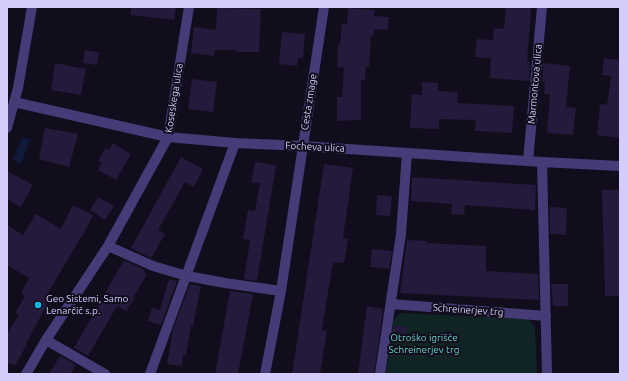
<!DOCTYPE html>
<meta charset="utf-8">
<style>
body{margin:0}
#map{position:relative;width:627px;height:381px;overflow:hidden;background:#110d1c;font-family:Ubuntu,sans-serif}
canvas{display:block}
.frame{position:absolute;inset:0;border:8px solid #d6ccfb;pointer-events:none}
</style>
<div id="map">
<canvas width="627" height="381"></canvas>
<div class="frame"></div>
</div>
<script>
const ctx = document.querySelector('canvas').getContext('2d');
ctx.lineJoin = 'round';
function fill(path, color) {
  ctx.fillStyle = color;
  ctx.fill(path, 'evenodd');
}
function shape(rows) {
  const path = new Path2D();
  for (const r of rows) {
    path.moveTo(r[0], r[1]);
    for (let i = 2; i < r.length; i += 2) path.lineTo(r[i], r[i + 1]);
  }
  return path;
}
function trace(path, color, width, dash) {
  ctx.strokeStyle = color;
  ctx.lineWidth = width;
  ctx.lineCap = dash ? 'butt' : 'round';
  ctx.setLineDash(dash || []);
  ctx.stroke(path);
}
function label(font, color, halo, rows, align = 'center') {
  ctx.font = font + ' Ubuntu,sans-serif';
  ctx.lineWidth = 4;
  ctx.setLineDash([]);
  ctx.textBaseline = 'middle';
  ctx.strokeStyle = halo;
  ctx.fillStyle = color;
  for (const [text, x, y, turn = 0] of rows) {
    ctx.save();
    ctx.translate(x, y);
    ctx.rotate((+turn || 0) * Math.PI / 180);
    ctx.textAlign = isNaN(turn) ? turn : align;
    if (halo) ctx.strokeText(text, 0, 0);
    ctx.fillText(text, 0, 0);
    ctx.restore();
  }
}
fill(shape([
 [402,313,528,319,535,327,537,374,386,374,393,321,397,315]
]), '#102425');
fill(shape([
 [22,137,30,140,21,164,13,160]
]), '#0e1a3a');
fill(shape([
 [131,7,176,7,174,20,131,15],
 [506,7,531,7,527,62,530,62,529,81,490,78,491,58,475,57,477,39,493,40,494,28,504,29],
 [217,8,261,9,259,52,236,52,236,50,215,50,214,56,191,53,194,27,216,30],
 [348,8,375,10,374,16,389,17,388,30,374,29,374,36,371,35,369,67,366,67,365,80,361,80,361,120,337,121,337,97,342,97,344,68,337,67,338,45,340,45,342,23,347,24],
 [282,32,305,34,303,58,298,58,297,66,279,64],
 [85,50,99,52,97,65,83,63],
 [604,58,620,60,620,138,597,135,600,104,607,105,611,76,602,75],
 [55,63,86,69,81,95,51,90],
 [543,63,570,66,566,107,576,108,573,135,547,133,550,94,544,94,545,82,542,82],
 [192,79,217,82,213,112,188,109],
 [422,82,438,83,438,91,458,92,457,103,514,106,512,133,475,131,476,120,439,119,439,129,410,128,412,94,422,95],
 [45,128,78,134,69,167,39,159],
 [113,143,131,154,116,180,98,170,102,162,98,161,105,148,109,150],
 [181,157,203,169,194,187,185,182,158,230,165,234,151,258,131,248],
 [255,162,276,165,257,281,244,279,250,240,243,239,248,210,255,211,260,183,251,182],
 [324,164,353,168,343,238,348,239,344,263,333,262,322,330,327,331,320,374,292,374],
 [7,171,33,185,21,207,7,199],
 [412,177,536,185,535,210,465,205,464,215,451,214,452,204,411,201],
 [602,190,620,190,620,296,605,296],
 [377,195,392,196,390,216,376,215],
 [98,197,114,206,105,220,90,210],
 [73,205,93,215,82,237,81,237,48,293,52,295,26,344,27,344,15,366,7,362,7,334,19,315,15,313,25,296,21,293,29,278,7,265,7,225,23,235,36,214,61,229],
 [550,207,567,208,566,235,550,234],
 [407,240,427,241,427,243,486,246,486,271,538,274,539,300,400,293],
 [372,249,392,251,389,269,370,267],
 [124,260,145,270,144,272,147,274,133,298,134,299,126,311,117,306,88,356,74,348],
 [169,279,177,281,161,325,148,321,152,308,160,310],
 [190,284,201,286,193,327,191,326,186,355,183,355,182,366,167,364,173,329],
 [551,284,568,284,568,306,553,306],
 [230,291,253,294,238,374,215,374],
 [367,306,383,309,381,325,374,374,358,374],
 [394,326,407,327,406,342,392,341],
 [60,356,76,365,70,374,49,374]
]), '#241a3b');
trace(shape([
 [14,102,168,137,235,143,303,146,542,162,620,166],
 [7,128,18,88,32,7],
 [528,161,542,7],
 [542,162,547,374],
 [108,246,153,266,187,276,225,283,281,291],
 [391,304,546,316],
 [46,340,105,374],
 [26,374,46,340,108,246,168,137,189,7],
 [150,374,235,143],
 [265,374,281,291,324,7],
 [380,374,401,234,407,153]
]), '#443b77', 10);
for (const [x, y, r, color] of [
 [38,305,4,"#12b7e1"]
]) {
  const dot = new Path2D();
  dot.arc(x, y, r, 0, 2 * Math.PI);
  ctx.fillStyle = color;
  ctx.fill(dot);
  trace(dot, '#110d1c', 1.5);
}
label('10px', '#d6ccfb', '#110d1c', [
 ["Marmontova ulica",535,84,-85],
 ["Koseskega ulica",174,98,-81],
 ["Cesta zmage",309,102,-81],
 ["Focheva ulica",315,147,3],
 ["Schreinerjev trg",468,310,4]
]);
label('10px', '#d6ccfb', '#110d1c', [
 ["Geo Sistemi, Samo",46,299],
 ["Lenarčič s.p.",46,311]
], 'left');
label('10px', '#5fd4c3', '#110d1c', [
 ["Otroško igrišče",424,338],
 ["Schreinerjev trg",424,350]
]);
</script>
